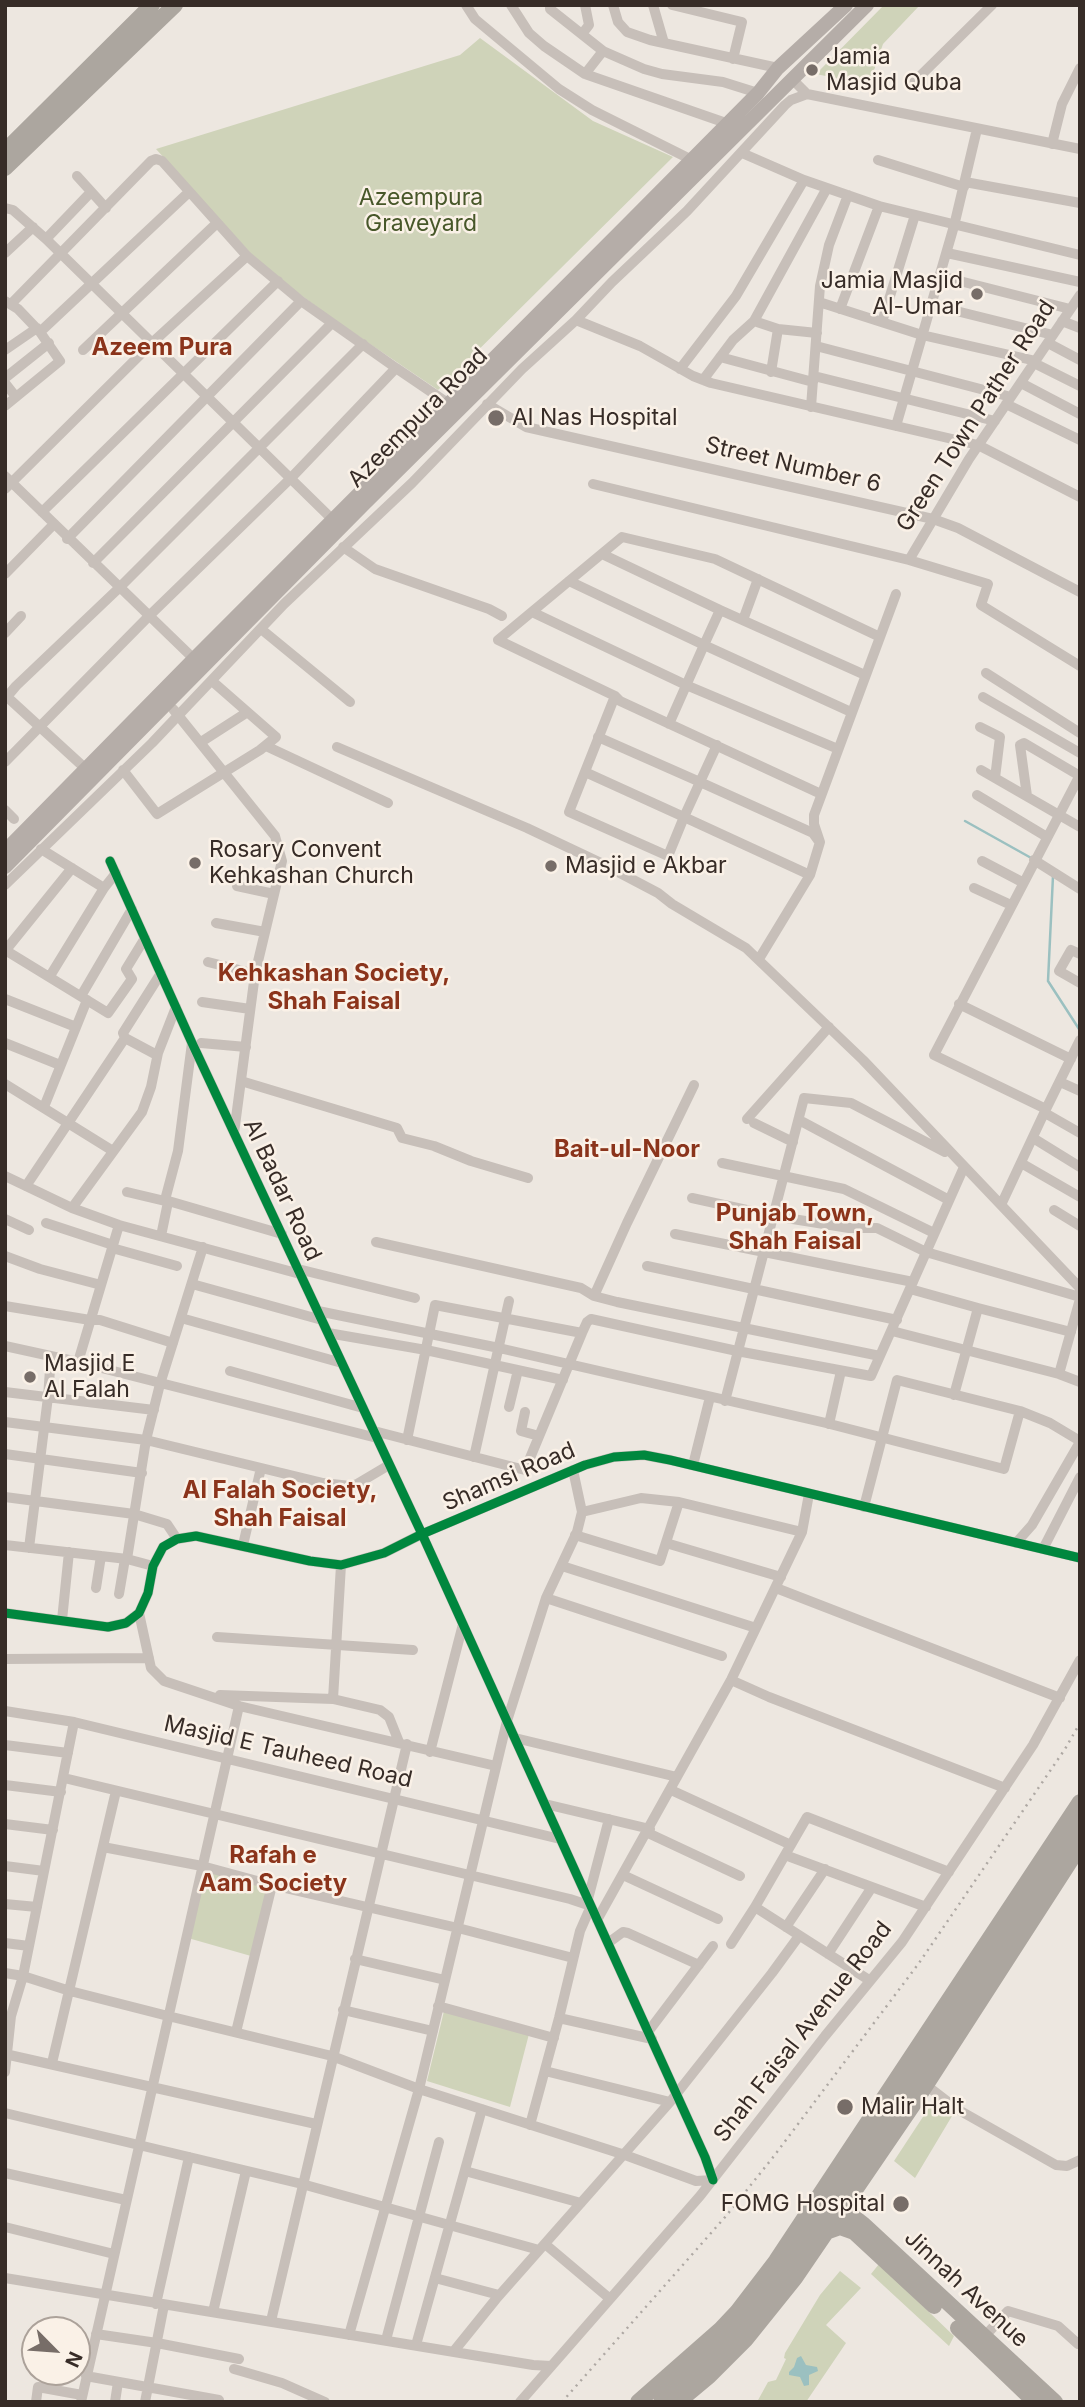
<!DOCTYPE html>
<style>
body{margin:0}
#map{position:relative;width:1085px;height:2407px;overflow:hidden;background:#ede7e0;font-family:Inter,sans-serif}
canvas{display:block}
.frame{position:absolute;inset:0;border:7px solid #372c27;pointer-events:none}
.north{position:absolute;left:21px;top:2316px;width:70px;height:70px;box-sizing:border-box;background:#faf1e7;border:2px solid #aca29a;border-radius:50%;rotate:115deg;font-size:19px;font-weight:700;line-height:28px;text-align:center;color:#372c27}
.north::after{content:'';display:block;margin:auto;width:24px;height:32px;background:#776d68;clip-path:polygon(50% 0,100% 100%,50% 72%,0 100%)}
</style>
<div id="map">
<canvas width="1085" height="2407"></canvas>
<div class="frame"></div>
<div class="north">N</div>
</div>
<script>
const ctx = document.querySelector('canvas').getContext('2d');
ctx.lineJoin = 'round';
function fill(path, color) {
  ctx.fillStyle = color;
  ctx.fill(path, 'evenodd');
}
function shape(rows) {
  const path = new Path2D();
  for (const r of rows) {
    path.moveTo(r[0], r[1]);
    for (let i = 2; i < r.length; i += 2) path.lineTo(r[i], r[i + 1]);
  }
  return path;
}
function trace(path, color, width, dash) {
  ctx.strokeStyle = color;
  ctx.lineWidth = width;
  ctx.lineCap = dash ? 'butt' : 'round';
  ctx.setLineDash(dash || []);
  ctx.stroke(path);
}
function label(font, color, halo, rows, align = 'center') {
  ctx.font = font + ' Inter,sans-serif';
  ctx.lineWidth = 5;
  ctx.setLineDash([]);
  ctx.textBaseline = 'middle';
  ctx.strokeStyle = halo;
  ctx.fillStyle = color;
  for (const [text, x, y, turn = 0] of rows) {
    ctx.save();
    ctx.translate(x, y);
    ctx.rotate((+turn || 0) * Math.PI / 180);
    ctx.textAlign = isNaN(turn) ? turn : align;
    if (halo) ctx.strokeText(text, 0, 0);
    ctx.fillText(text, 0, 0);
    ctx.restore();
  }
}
fill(shape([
 [884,5,920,5,883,44,869,85,816,74],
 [480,38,593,121,673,157,438,390,333,319,262,266,156,149,460,55],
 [202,1870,270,1887,251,1956,188,1938],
 [445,2007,529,2034,510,2107,427,2081],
 [936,2097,955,2111,915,2178,894,2161],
 [879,2264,954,2336,949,2346,871,2274],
 [840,2271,861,2288,826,2325,846,2343,806,2402,757,2402,768,2382,776,2380,786,2359,784,2358,785,2353,820,2295]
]), '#cfd3b9');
fill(shape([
 [801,2356,806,2365,817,2367,818,2371,809,2375,809,2385,804,2386,800,2377,789,2375,789,2372,794,2367,797,2358]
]), '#9bc0c0');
trace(shape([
 [965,821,1033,859],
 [1053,876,1048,981,1079,1029]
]), '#9bc0c0', 2.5);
trace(shape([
 [466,5,475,19,559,89,592,110,696,162],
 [511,5,529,33,544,46,585,74,726,123],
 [550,5,550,9,603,51,644,69,662,74,723,82,758,93],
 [613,5,618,22,627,32,650,40,778,68],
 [653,5,664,43],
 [672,5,742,22,733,59],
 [582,34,589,25,585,5],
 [585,74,603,51],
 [792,79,807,94,1080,149],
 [914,82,992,5],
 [1052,144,1062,104,1080,68],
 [742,153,804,180,879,206,1080,255],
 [878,160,964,187],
 [77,176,106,208],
 [965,182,1080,203],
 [5,208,13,210,46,239,333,520],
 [46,239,91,192],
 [5,253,33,227],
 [947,253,1080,282],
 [940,276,1070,309],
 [5,301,18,309,40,332,60,361,5,406],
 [819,302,922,335,1036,361],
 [11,304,151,161,156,159,162,161,247,256,301,301,396,368],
 [932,305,1053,335],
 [840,309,879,206],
 [576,320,640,346,693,376,711,383,978,445,1080,497],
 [754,321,778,329,817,333],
 [1062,321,1080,328],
 [882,322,915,215],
 [40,332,188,193],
 [1048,343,1080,360],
 [816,346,1011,397],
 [5,350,37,328],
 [83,350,217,223],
 [720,357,813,382],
 [1034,363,1080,386],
 [680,369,736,296,804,180],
 [771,372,778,329],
 [814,376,995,421],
 [5,378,49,343],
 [703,380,733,340,754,321,827,188],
 [5,383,16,397],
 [1021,383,1080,414],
 [487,404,526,427,933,519,958,528,1080,592],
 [1006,404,1080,440],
 [811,407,820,286,829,245,848,195],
 [896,426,954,226,977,129],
 [5,476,194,659],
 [593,484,909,560,988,584,981,605,1080,666],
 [5,489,153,342,247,256],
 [42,512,278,281],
 [67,539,301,301],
 [343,547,375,569,489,609,502,616],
 [602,554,720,610],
 [909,560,969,459,1080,295],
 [93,563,332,323],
 [5,574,54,524],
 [569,581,704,645,720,610,865,675],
 [532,612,686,685,838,749],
 [743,620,758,579],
 [261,629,350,702],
 [5,633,21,616],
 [986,673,1080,733],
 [5,695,87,770],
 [615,696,569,812,668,856,684,817,810,875],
 [983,697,1080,753],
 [5,699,16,686,119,588,363,344],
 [173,709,275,836,282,861,255,974,234,1133],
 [669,724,704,645,851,712],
 [980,727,1000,737,995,778],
 [598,737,700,782,717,745],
 [201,742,246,713],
 [266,746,388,803],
 [337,747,527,828,601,863,658,893,672,904,746,948,863,1060,1080,1288],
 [5,762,149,616,291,478,396,368,449,404],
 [123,770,157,814,260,750,276,737,212,681],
 [981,770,1080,827],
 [585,772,684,817,700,782,813,833,818,840],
 [821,794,620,701,615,696,498,640,622,537,715,559,880,637],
 [977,795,1047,837],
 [1027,796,1020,745,1024,743,1080,776],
 [5,810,14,819],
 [41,849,104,888],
 [1034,860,1080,889],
 [110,861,192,1043,422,1534,705,2157,713,2180],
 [982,861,1022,882],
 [5,885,152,743,284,604,412,483,522,369,576,320,612,282,687,211,785,105,791,100,807,94],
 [237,886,274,894],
 [974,888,1011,905],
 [216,923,265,932],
 [5,950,108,1013,132,979,126,969,145,938],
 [5,951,72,868],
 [1080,954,1071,950,1059,971,1080,983],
 [759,959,810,875,820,842,814,824,814,815,896,594],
 [208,962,255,974],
 [50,976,104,888,116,873],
 [81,996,132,909],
 [5,999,76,1027],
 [202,1002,250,1009],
 [959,1004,1071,1059],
 [5,1043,60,1065],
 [192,1043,178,1151,165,1200,282,1234],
 [201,1043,246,1047],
 [158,1053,155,1054,125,1038,123,1033,161,973],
 [241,1081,397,1128,402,1138,434,1146,471,1161,528,1178],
 [1060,1082,1080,1091],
 [5,1084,113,1151],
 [44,1107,87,1000],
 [1046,1109,1080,1040],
 [1045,1113,1080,1133],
 [747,1119,829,1027],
 [799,1120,949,1200],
 [754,1123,793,1142],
 [1033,1138,1080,1167],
 [722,1163,844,1189,934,1233],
 [1021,1163,1080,1197],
 [5,1176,72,1208,119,1225,300,1274],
 [26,1186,125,1038],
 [127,1192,165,1201],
 [692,1198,774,1216,849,1228,877,1228,926,1252,1080,1297],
 [1001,1205,1046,1109,934,1055,1080,775],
 [72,1208,142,1112,151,1087,158,1053,176,1007],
 [1054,1210,1080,1226],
 [5,1219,29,1230],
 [46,1223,113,1245],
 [675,1234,913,1282],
 [161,1236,168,1202],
 [376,1242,581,1288,594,1296,617,1302,880,1356],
 [112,1248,177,1266],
 [5,1256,40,1269,101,1285],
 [647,1266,897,1320],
 [298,1269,415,1298],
 [192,1284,322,1320],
 [910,1289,978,1308,954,1395],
 [594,1296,627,1223,694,1085],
 [5,1306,90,1320,100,1320,173,1343],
 [978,1308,1071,1332],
 [318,1311,499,1348,826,1423,1004,1469,1020,1411],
 [181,1318,342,1363],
 [892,1331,1059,1374,1080,1382],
 [328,1333,426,1350,563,1380],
 [5,1346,78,1362,377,1438],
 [78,1362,119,1225],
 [230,1371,363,1408],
 [1059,1374,1080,1299],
 [5,1392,154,1410],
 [725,1401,804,1098,851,1103,945,1152],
 [509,1407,518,1370],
 [525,1412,521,1431,539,1436],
 [5,1422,146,1440,323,1483,350,1486,357,1484,389,1465],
 [829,1424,841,1371],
 [374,1431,525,1470,582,1333,587,1322,591,1319,737,1351,871,1376,964,1167],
 [407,1440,435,1305,582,1333],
 [5,1454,142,1473],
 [474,1457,509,1301],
 [693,1465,710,1397],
 [5,1497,134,1514,167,1524,177,1539],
 [864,1507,897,1380,1020,1411,1050,1423,1080,1441],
 [582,1512,641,1498,679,1502,802,1532],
 [575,1535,660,1561,679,1502],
 [666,1543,781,1577],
 [1016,1543,1032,1525,1080,1442],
 [5,1545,127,1559,153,1566],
 [243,1545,261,1468],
 [29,1548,48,1397,51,1356],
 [1043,1549,1080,1477],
 [127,1559,146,1440,160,1384,203,1247],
 [562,1566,756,1628],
 [96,1588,101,1556],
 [776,1588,1060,1698],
 [119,1594,125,1559],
 [546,1598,722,1656],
 [5,1613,108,1627,126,1623,139,1613,148,1593,153,1566,163,1547,177,1539,196,1536,310,1561,341,1565,384,1553,422,1534,585,1465,614,1457,644,1455,670,1460,1080,1558],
 [139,1613,151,1668,164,1681,239,1706,496,1766],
 [62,1620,69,1552],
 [217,1637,413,1650],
 [5,1659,149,1658],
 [731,1680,769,1697,1005,1788],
 [220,1695,333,1699,380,1710,389,1717,399,1742],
 [333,1699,341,1565],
 [5,1711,74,1722,560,1839],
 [515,1738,677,1777],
 [5,1745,68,1753],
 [430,1752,463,1624],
 [64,1778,570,1899,591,1906,580,1931,559,2018,530,2125],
 [5,1785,61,1792],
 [671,1790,791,1845],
 [545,1804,650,1829],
 [5,1824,53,1830],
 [648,1833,740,1876],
 [103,1847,202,1866,272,1885,458,1928,573,1958],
 [785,1855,926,1907],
 [5,1866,44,1871],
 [623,1875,718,1919],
 [588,1899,609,1819],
 [5,1904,37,1907],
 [755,1907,869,1980],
 [597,1920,731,1680,802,1532,809,1494],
 [786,1927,825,1869],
 [5,1943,29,1946],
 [608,1943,623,1932,628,1933,699,1965],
 [731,1944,755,1907,807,1817,949,1872],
 [828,1954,872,1887],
 [355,1959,445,1980],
 [5,1973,23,1976,70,1991,168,2016,332,2056,419,2089,625,2155,696,2181,713,2180],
 [438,2006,554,2038],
 [343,2010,433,2031],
 [559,2018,652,2039],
 [236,2032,272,1885],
 [648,2032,713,1946],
 [5,2054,316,2124],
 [52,2063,116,1791],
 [545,2071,670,2102],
 [5,2072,11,2016,23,1976,74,1722],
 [926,2085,957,2109,1056,2165,1067,2166,1080,2160],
 [5,2113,302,2184,539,2250],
 [465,2171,581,2203],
 [5,2173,126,2200],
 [5,2227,114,2254],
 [545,2244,609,2298],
 [5,2278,533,2365,551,2366],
 [435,2278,499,2295],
 [156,2304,189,2157],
 [213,2312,246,2171],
 [271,2321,407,1744],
 [96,2334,157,2343,239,2359],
 [349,2335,419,2089,507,1721,546,1598,577,1532,582,1512,573,1470],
 [984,2337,1008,2311,1058,2326,1078,2344,1080,2343],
 [386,2340,439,2142],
 [416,2345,482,2109],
 [454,2351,496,2299,670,2102,772,1973,799,1936],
 [234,2369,282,2383,325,2402],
 [86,2376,219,2400],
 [36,2402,38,2387,82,2395],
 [81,2402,239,1706],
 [115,2402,118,2382],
 [145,2402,164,2305],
 [520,2402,700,2196,825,2036,902,1942,1033,1745,1080,1660]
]), '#c7bfb9', 10);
trace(shape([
 [5,851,194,659,627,225,758,93,778,68,846,5],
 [5,867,364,504,867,5]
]), '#b5ada8', 14);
trace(shape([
 [5,151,152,5],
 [5,168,175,5],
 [833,2211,850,2214,864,2225,1055,2402],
 [826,2232,840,2227,854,2232,934,2306],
 [958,2328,1035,2402],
 [638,2402,721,2329,737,2312,776,2261,1080,1802],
 [661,2402,710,2358,738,2330,780,2279,1080,1823],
 [678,2402,709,2376,746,2339,795,2278,915,2102,1080,1846]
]), '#aca69f', 16);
trace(shape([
 [562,2402,726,2216,774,2156,919,1963,1065,1749,1080,1723]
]), '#aea8a3', 2.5, [2, 5]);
trace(shape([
 [110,861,192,1043,422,1534,705,2157,713,2180],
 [5,1613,108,1627,126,1623,139,1613,148,1593,153,1566,163,1547,177,1539,196,1536,310,1561,341,1565,384,1553,422,1534,585,1465,614,1457,644,1455,670,1460,1080,1558]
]), '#00873e', 9);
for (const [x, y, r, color] of [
 [812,70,7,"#776d68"],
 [977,294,7,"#776d68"],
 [496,418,9,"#776d68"],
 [195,863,7,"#776d68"],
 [551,866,7,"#776d68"],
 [30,1377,7,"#776d68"],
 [845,2107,9,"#776d68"],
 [901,2204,9,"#776d68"]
]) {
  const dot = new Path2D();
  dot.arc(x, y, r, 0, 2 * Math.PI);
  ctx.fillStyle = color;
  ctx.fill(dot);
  trace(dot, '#faf1e7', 2.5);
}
label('23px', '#372c27', '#faf1e7', [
 ["Jamia",826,57],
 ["Masjid Quba",826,83],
 ["Jamia Masjid",963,281,"right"],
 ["Al-Umar",963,307,"right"],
 ["Al Nas Hospital",512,418],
 ["Rosary Convent",209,850],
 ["Kehkashan Church",209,876],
 ["Masjid e Akbar",565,866],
 ["Masjid E",44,1364],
 ["Al Falah",44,1390],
 ["Malir Halt",861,2107],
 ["FOMG Hospital",885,2204,"right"]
], 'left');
label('23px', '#475729', '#faf1e7', [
 ["Azeempura",421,198],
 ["Graveyard",421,224]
]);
label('23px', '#372c27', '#faf1e7', [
 ["Green Town Pather Road",976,416,-57],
 ["Azeempura Road",418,418,-45],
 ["Street Number 6",793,465,13],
 ["Al Badar Road",282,1190,65],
 ["Shamsi Road",509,1477,-23],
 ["Masjid E Tauheed Road",288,1752,13],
 ["Shah Faisal Avenue Road",803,2032,-52],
 ["Jinnah Avenue",966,2289,43]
]);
label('bold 24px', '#8b341b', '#faf1e7', [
 ["Azeem Pura",162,348],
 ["Kehkashan Society,",334,974],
 ["Shah Faisal",334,1002],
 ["Bait-ul-Noor",627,1150],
 ["Punjab Town,",795,1214],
 ["Shah Faisal",795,1242],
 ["Al Falah Society,",280,1491],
 ["Shah Faisal",280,1519],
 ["Rafah e",273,1856],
 ["Aam Society",273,1884]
]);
</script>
